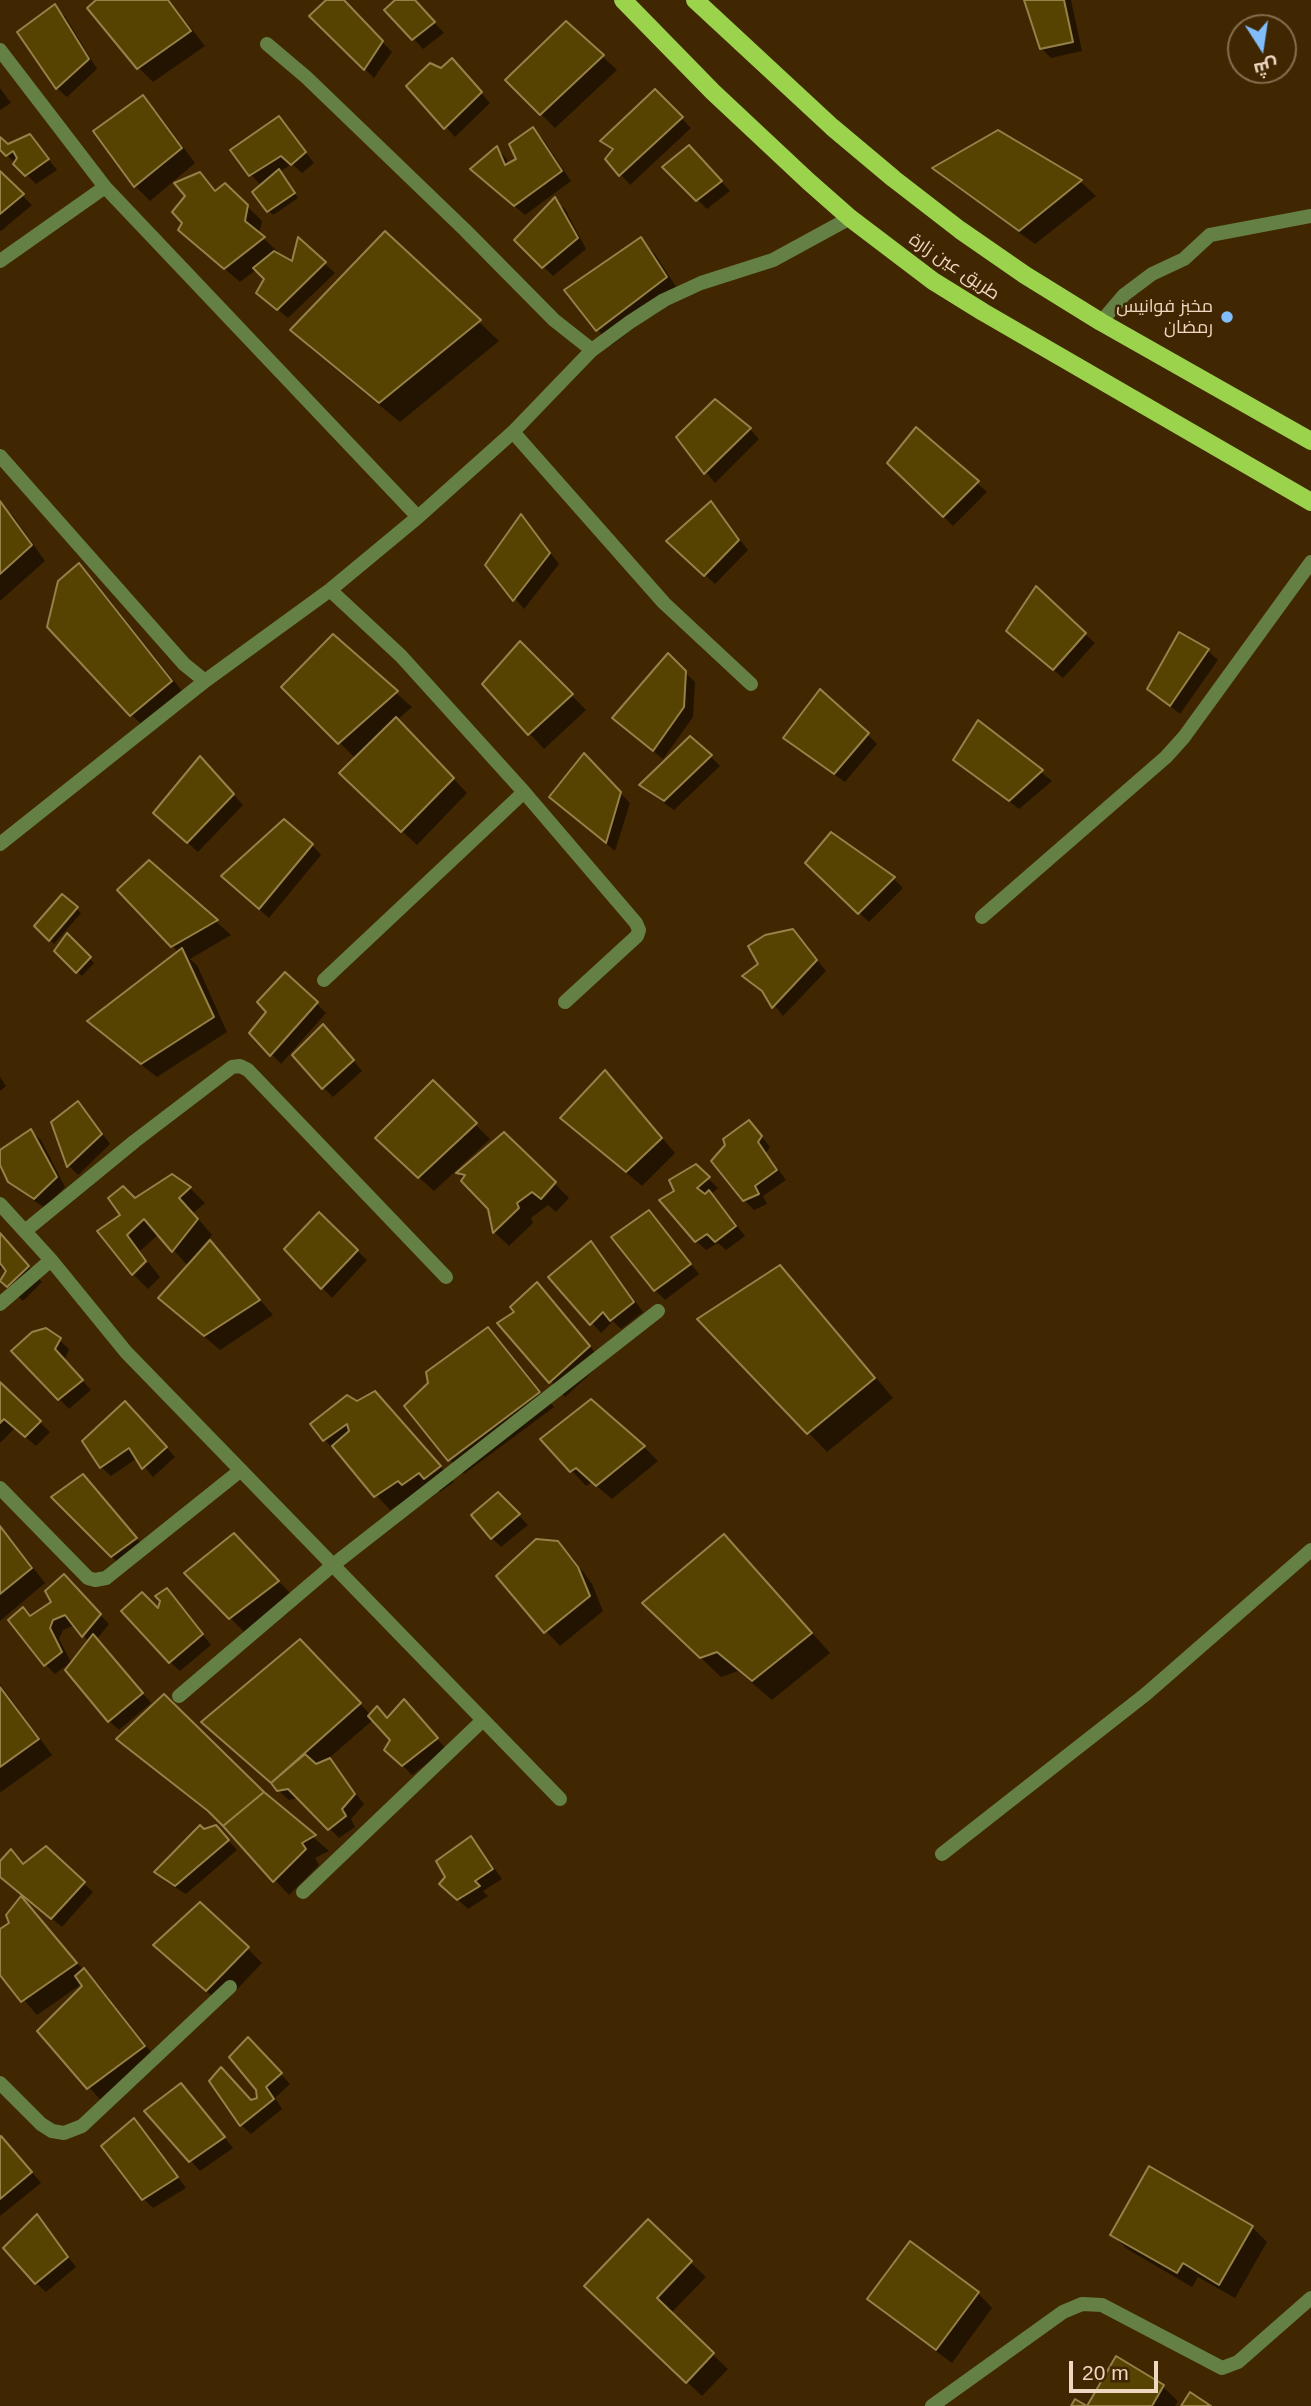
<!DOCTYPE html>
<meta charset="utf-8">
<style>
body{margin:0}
#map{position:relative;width:1311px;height:2406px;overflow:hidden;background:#412602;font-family:Helvetica,Cairo,sans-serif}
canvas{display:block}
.north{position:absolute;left:1227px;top:14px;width:70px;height:70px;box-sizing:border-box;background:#412602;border:2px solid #866d4e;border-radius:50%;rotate:168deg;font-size:19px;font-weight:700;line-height:28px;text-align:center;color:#eed8c1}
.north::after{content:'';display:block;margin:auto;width:24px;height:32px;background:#80bdfa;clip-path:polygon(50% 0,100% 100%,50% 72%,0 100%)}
.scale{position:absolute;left:1069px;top:2361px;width:89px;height:32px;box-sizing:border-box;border:4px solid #eed8c1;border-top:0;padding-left:9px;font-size:21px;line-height:24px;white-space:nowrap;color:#eed8c1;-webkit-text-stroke:5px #412602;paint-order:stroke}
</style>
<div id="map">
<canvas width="1311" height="2406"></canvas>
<div class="north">ش</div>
<div class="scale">20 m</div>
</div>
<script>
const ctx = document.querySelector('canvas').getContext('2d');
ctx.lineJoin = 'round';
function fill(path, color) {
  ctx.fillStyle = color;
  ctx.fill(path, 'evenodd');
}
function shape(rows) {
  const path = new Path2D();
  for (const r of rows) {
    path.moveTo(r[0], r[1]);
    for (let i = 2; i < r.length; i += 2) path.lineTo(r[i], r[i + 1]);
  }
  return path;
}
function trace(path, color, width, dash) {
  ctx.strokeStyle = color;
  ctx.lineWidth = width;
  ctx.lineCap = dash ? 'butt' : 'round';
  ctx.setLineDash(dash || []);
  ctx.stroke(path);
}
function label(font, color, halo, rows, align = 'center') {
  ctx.font = font + ' Helvetica,Cairo,sans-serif';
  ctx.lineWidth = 5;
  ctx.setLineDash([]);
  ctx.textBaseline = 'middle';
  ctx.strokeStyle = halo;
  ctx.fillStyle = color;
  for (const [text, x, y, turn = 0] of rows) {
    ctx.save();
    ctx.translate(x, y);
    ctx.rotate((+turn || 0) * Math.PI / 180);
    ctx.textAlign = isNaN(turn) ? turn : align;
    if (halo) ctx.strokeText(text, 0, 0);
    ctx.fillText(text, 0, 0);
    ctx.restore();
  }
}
fill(shape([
 [98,0,169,0,205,46,153,82,139,68],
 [328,0,342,0,392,52,374,78,321,25],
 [398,0,413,0,444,33,423,49,387,10],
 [1026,0,1071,0,1082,51,1051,58,1041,48],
 [55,7,65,16,97,69,67,97,57,88,20,33],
 [602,56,617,70,555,128,507,80],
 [441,70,461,70,490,103,455,137,409,86],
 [0,88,11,103,0,110],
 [655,91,691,128,630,185,607,159,613,151,602,141],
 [143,97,157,112,195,163,150,201,135,186,95,131],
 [279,118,314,163,302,173,292,164,279,172,298,198,273,215,269,211,262,186,250,174],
 [533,130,543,139,571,181,525,215,481,178,497,148,506,158,509,165,519,160],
 [998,132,1081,182,1096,196,1035,244,949,182,935,168],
 [30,136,57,170,36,184,0,148,0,139,8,147],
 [699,157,730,191,707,209,665,167],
 [0,174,32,205,1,231,0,230],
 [199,174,216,192,247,206,262,221,259,234,278,252,276,254,293,264,299,241,335,273,288,318,258,293,266,279,257,269,240,282,180,230,184,223,187,196],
 [555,200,565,209,586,249,553,276,516,240],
 [385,233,499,341,400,422,312,350,292,330],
 [640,239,655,254,680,293,612,345,598,330,566,290],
 [750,429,759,439,715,483,678,438],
 [916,429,987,492,953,526,889,462],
 [0,503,14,517,45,561,0,601],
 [711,503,748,550,715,584,678,550],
 [521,516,559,564,524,609,487,565],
 [79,566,94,580,186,696,146,729,132,715],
 [1085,634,1095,643,1063,678,1018,640],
 [1179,634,1208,651,1218,660,1180,714,1149,689],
 [333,637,412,707,397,720,467,793,417,845,356,788,356,759,284,687],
 [520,643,586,710,544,749,484,684],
 [668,656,695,682,693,717,663,759,624,727],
 [979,723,1052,781,1019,809,956,760],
 [867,734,877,744,845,782,795,747,785,737],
 [584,756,630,803,615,851,561,806],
 [710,756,720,766,674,810,651,794,642,785],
 [209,768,243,805,198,852,165,822],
 [831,835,894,879,903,888,869,922,807,863],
 [312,845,321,855,269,918,233,886],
 [149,862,231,935,190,959,197,965,227,1032,157,1077,104,1036,89,1021,179,953,120,890],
 [62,896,81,913,54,944,36,926],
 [793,930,826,971,783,1016,766,995,745,977],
 [67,936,94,963,82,976,56,951],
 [316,1003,326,1013,281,1064,251,1033],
 [333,1036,362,1071,333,1097,323,1087],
 [0,1077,6,1086,0,1091],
 [433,1083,490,1139,434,1191,392,1153],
 [619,1087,675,1153,642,1186,563,1118],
 [87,1113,110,1144,78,1175,69,1166,53,1122],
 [31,1131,41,1140,65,1187,45,1208,20,1191,10,1181,0,1161,0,1152],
 [758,1132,770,1147,766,1153,786,1180,763,1196,767,1204,754,1210,744,1200],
 [695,1166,718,1188,711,1194,745,1236,726,1250,718,1243,706,1250,696,1241,676,1191],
 [458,1173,554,1183,569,1198,556,1212,548,1205,531,1218,533,1223,509,1246,494,1232,489,1208],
 [172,1176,190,1188,205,1203,193,1213,212,1235,201,1248,204,1250,210,1242,273,1315,220,1350,175,1312,189,1267,159,1234,140,1251,146,1259,132,1273,122,1215,135,1200],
 [649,1212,699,1274,665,1300,655,1290],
 [319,1215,367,1260,332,1298,286,1249],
 [0,1232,42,1282,23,1301,1,1280,8,1271,4,1266,0,1269],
 [590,1243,600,1253,643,1312,621,1329,613,1321,601,1333,551,1277],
 [148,1262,160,1277,148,1289,134,1275],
 [780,1268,800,1287,893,1398,827,1452,808,1432],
 [537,1284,603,1362,565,1397,499,1324,517,1312],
 [488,1330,503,1344,554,1407,464,1474,449,1459],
 [59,1340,69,1349,64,1361,91,1390,69,1409,13,1351],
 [0,1384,50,1432,36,1446,15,1428,0,1443],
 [357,1403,390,1408,454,1482,440,1492,435,1487,414,1495,390,1510,325,1440],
 [135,1413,175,1457,153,1477,137,1458,111,1476,101,1467],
 [543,1440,644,1447,658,1461,612,1499,592,1482,586,1486],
 [92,1486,146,1549,121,1566,54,1497],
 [498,1494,528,1525,501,1547,492,1538],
 [0,1528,12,1540,45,1583,0,1621],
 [233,1535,293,1596,245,1633,186,1573],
 [557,1542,573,1558,592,1584,603,1611,560,1646,546,1631],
 [743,1556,830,1653,772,1700,738,1671,721,1677,664,1623],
 [63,1577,109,1624,96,1640,151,1703,119,1730,109,1721,89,1642,75,1625,63,1630,59,1639,71,1662,55,1674,46,1665,31,1618,53,1603],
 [167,1590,211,1645,180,1671,170,1662,158,1611],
 [299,1642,371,1715,388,1720,413,1711,446,1749,412,1775,387,1750,392,1739,374,1719,328,1759,364,1804,351,1819,355,1827,339,1838,299,1798,289,1800,218,1737],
 [0,1684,52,1755,1,1792,0,1791],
 [119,1739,263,1793,329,1851,315,1858,319,1865,289,1895,220,1822,133,1753],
 [204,1831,225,1837,237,1850,186,1894,166,1882,157,1872],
 [471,1838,480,1848,502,1879,483,1891,488,1896,468,1909,451,1893,447,1877],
 [0,1864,24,1865,83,1883,93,1892,62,1927,0,1876],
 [21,1899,84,1971,99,1985,158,2061,103,2103,40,2031,85,1986,83,1983,37,2015,0,1972,0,1931,11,1924],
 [155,1945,247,1948,262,1963,222,2005],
 [258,2049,290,2084,275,2098,282,2109,251,2134,241,2125,259,2099],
 [190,2095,233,2148,200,2171,146,2112],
 [134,2120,186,2188,153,2208,143,2198],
 [0,2139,11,2147,41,2183,0,2216],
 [1150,2169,1252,2227,1267,2242,1235,2298,1198,2277,1192,2287,1127,2249,1112,2234],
 [37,2217,76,2267,46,2292,36,2283],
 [648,2222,706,2277,670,2314,728,2369,702,2396,601,2301],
 [978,2293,992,2308,952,2363,884,2313,869,2299],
 [1163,2387,1178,2401,1175,2406,1088,2406]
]), '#0007');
const building = shape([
 [96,0,168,0,191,31,137,69,87,8,96,0],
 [326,0,344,0,383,41,364,70,309,16,326,0],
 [395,0,415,0,435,22,412,40,384,10,395,0],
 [1024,0,1064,0,1073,42,1040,49,1024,0],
 [55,4,89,59,56,89,17,32,55,4],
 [566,21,604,55,540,115,505,80,566,21],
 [452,58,482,92,444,129,406,86,430,63,441,68,452,58],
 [655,89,683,117,619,176,605,159,613,149,600,141,655,89],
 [143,95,182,148,134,187,93,131,143,95],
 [279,116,306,152,291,165,281,156,249,176,230,150,279,116],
 [533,127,562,171,514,206,470,169,497,146,505,165,516,159,509,144,533,127],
 [998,130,1082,180,1019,231,932,168,998,130],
 [30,134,49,159,25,176,13,164,17,158,13,151,6,156,0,150,0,137,8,144,30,134],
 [689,145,722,181,696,201,662,167,689,145],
 [279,169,295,193,267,212,252,192,279,169],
 [0,171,24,194,0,214,0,171],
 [200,172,215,191,225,183,248,205,245,221,265,237,224,269,178,230,182,223,172,212,185,196,174,183,200,172],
 [555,197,578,238,542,268,514,240,555,197],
 [385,231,481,320,379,403,290,330,385,231],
 [298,237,326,262,277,310,256,293,264,279,253,268,274,251,292,261,298,237],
 [641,237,667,277,596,331,564,290,641,237],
 [715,399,751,428,704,474,676,437,715,399],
 [916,427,979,481,943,517,887,463,916,427],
 [0,501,32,545,0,574,0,501],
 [711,501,739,540,704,576,666,541,711,501],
 [521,514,550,553,513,601,485,565,521,514],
 [79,563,172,681,130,716,47,627,58,581,79,563],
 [1036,586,1086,633,1053,670,1006,631,1036,586],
 [1179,632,1209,649,1170,706,1147,689,1179,632],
 [333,634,398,691,338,744,281,687,333,634],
 [520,641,573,694,528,735,482,684,520,641],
 [668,653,686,671,684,707,653,751,612,718,668,653],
 [820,689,869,733,834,774,783,738,820,689],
 [396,717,454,778,401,832,339,773,396,717],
 [978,720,1043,770,1009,801,953,760,978,720],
 [690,736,712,755,664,801,639,785,690,736],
 [584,753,621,792,606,843,549,797,584,753],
 [200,756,234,794,187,843,153,813,200,756],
 [284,819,313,844,259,909,221,876,284,819],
 [831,832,895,877,858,914,805,863,831,832],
 [149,860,218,920,171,947,117,890,149,860],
 [62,894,78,907,49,941,34,926,62,894],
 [793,929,817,960,772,1008,762,991,742,976,758,964,748,946,765,935,793,929],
 [67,933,91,957,76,973,54,951,67,933],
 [182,948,214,1017,141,1064,87,1021,182,948],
 [285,972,318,1002,270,1056,249,1033,266,1012,257,1002,285,972],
 [323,1024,354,1060,322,1089,292,1055,323,1024],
 [605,1070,662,1138,626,1172,560,1118,605,1070],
 [433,1080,477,1123,418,1178,375,1138,433,1080],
 [78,1101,102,1134,67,1167,51,1122,78,1101],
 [749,1120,762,1136,758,1142,777,1170,755,1186,759,1194,743,1201,711,1161,725,1145,723,1139,749,1120],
 [31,1129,57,1177,34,1199,8,1182,0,1165,0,1150,31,1129],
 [504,1132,556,1182,541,1199,532,1192,517,1203,519,1208,493,1233,488,1209,461,1181,465,1175,456,1173,504,1132],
 [696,1164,710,1177,697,1188,705,1194,709,1190,736,1226,715,1242,707,1234,695,1242,659,1200,674,1191,669,1180,696,1164],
 [172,1174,191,1187,179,1198,198,1219,172,1252,144,1219,127,1235,146,1261,132,1275,97,1231,120,1215,108,1198,123,1186,135,1198,172,1174],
 [649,1210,691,1264,654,1291,611,1237,649,1210],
 [319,1212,358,1250,321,1289,284,1249,319,1212],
 [0,1233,29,1266,7,1287,0,1281,6,1271,0,1263,0,1233],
 [210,1240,260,1300,204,1336,158,1298,210,1240],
 [591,1241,634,1302,610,1321,603,1312,590,1325,548,1277,591,1241],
 [780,1265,875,1378,807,1434,697,1319,780,1265],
 [537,1282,590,1346,549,1383,497,1323,514,1312,510,1307,537,1282],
 [488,1327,540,1392,448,1461,404,1406,428,1383,426,1372,488,1327],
 [46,1328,61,1338,55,1349,83,1380,58,1400,11,1351,32,1332,46,1328],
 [0,1382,41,1421,25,1437,4,1419,0,1423,0,1382],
 [375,1391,441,1466,424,1479,419,1473,402,1485,398,1481,374,1497,332,1446,349,1431,347,1424,323,1441,310,1424,347,1395,357,1401,375,1391],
 [591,1399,645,1446,596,1486,576,1468,570,1472,540,1439,591,1399],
 [125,1401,167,1447,142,1469,129,1448,100,1468,82,1441,125,1401],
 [83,1474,137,1538,111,1557,51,1497,83,1474],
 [498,1492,520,1514,491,1539,471,1515,498,1492],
 [0,1526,32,1568,0,1594,0,1526],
 [234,1533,279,1581,229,1619,184,1573,234,1533],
 [724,1534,812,1633,752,1681,717,1652,700,1658,642,1603,724,1534],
 [536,1539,558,1541,578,1567,590,1596,544,1633,496,1576,536,1539],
 [64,1574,101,1614,82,1637,65,1615,53,1620,50,1628,62,1652,44,1666,8,1620,23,1607,30,1616,51,1602,45,1591,64,1574],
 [167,1588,203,1634,169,1663,121,1611,142,1592,158,1608,160,1601,155,1596,167,1588],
 [93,1634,143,1693,108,1722,65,1670,93,1634],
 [300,1639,361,1703,271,1783,201,1722,300,1639],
 [0,1687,39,1739,0,1767,0,1687],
 [164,1694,264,1792,223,1826,208,1811,116,1739,164,1694],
 [404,1699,438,1738,402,1766,384,1750,390,1740,368,1716,377,1706,387,1718,404,1699],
 [305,1754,316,1764,330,1758,355,1794,342,1809,346,1816,328,1830,288,1789,277,1791,271,1783,305,1754],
 [264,1792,316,1835,302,1843,306,1849,273,1882,223,1826,264,1792],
 [200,1825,204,1829,216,1825,229,1840,175,1886,154,1872,200,1825],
 [471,1836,493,1869,475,1881,480,1886,457,1900,439,1884,445,1877,436,1861,471,1836],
 [46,1846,85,1882,51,1919,0,1877,0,1861,11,1849,23,1864,46,1846],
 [21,1896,77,1963,21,2002,0,1975,0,1929,9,1923,6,1915,21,1896],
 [200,1902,249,1947,206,1991,153,1945,200,1902],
 [84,1968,145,2046,87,2089,37,2031,82,1986,75,1976,84,1968],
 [248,2037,282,2073,266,2087,274,2099,240,2126,209,2081,221,2067,251,2100,257,2098,256,2090,229,2057,248,2037],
 [181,2083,225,2137,189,2162,144,2111,181,2083],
 [134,2118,178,2177,142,2200,101,2146,134,2118],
 [1,2136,32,2172,0,2199,0,2137,1,2136],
 [1149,2166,1253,2226,1219,2285,1183,2263,1177,2273,1110,2235,1149,2166],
 [37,2214,68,2257,35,2284,3,2248,37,2214],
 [648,2219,692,2261,657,2298,714,2353,686,2383,584,2286,648,2219],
 [910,2241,979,2292,936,2350,867,2299,910,2241],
 [1116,2356,1164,2385,1152,2406,1071,2406,1075,2399,1087,2406,1116,2356],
 [1190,2392,1211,2406,1181,2406,1190,2392]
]);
fill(building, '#564302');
trace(building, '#968149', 2);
trace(shape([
 [267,44,306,77,465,230,554,320,592,350],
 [0,50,105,187,418,517],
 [0,261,105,187],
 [1101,322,1124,295,1152,274,1184,259,1210,235,1311,216],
 [513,432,664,603,751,684],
 [0,456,184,664,205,681],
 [330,590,401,656,524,792,636,923,639,930,637,936,565,1002],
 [0,844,205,681,330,590,418,517,513,432,592,350,630,322,664,300,701,283,773,260,850,218],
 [982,917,1166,757,1184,737,1311,562],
 [324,980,524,792],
 [0,1204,51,1260,126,1352,560,1799],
 [25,1231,135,1141,232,1067,240,1066,248,1070,446,1277],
 [0,1304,51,1260],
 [0,1488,88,1578,95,1580,106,1578,241,1470],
 [179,1696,333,1565,658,1311],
 [942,1854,1146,1694,1311,1550],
 [303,1892,483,1720],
 [0,2083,41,2124,52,2131,64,2133,82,2126,230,1987],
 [932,2406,1063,2312,1082,2304,1102,2305,1222,2368,1238,2362,1311,2298]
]), '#658044', 14);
trace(shape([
 [623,0,713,92,808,181,850,218,933,281,983,312,1311,502],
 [695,0,832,127,894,179,960,230,1025,275,1101,322,1311,441]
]), '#9bd34d', 18);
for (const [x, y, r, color] of [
 [1227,317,7,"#80bdfa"]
]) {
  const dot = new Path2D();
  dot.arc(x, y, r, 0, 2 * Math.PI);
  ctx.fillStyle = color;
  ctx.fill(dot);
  trace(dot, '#412602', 2.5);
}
label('18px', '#eed8c1', '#412602', [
 ["طريق عين زارة",954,267,34]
]);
label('18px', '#eed8c1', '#412602', [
 ["مخبز فوانيس",1213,307],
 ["رمضان",1213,328]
], 'right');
</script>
